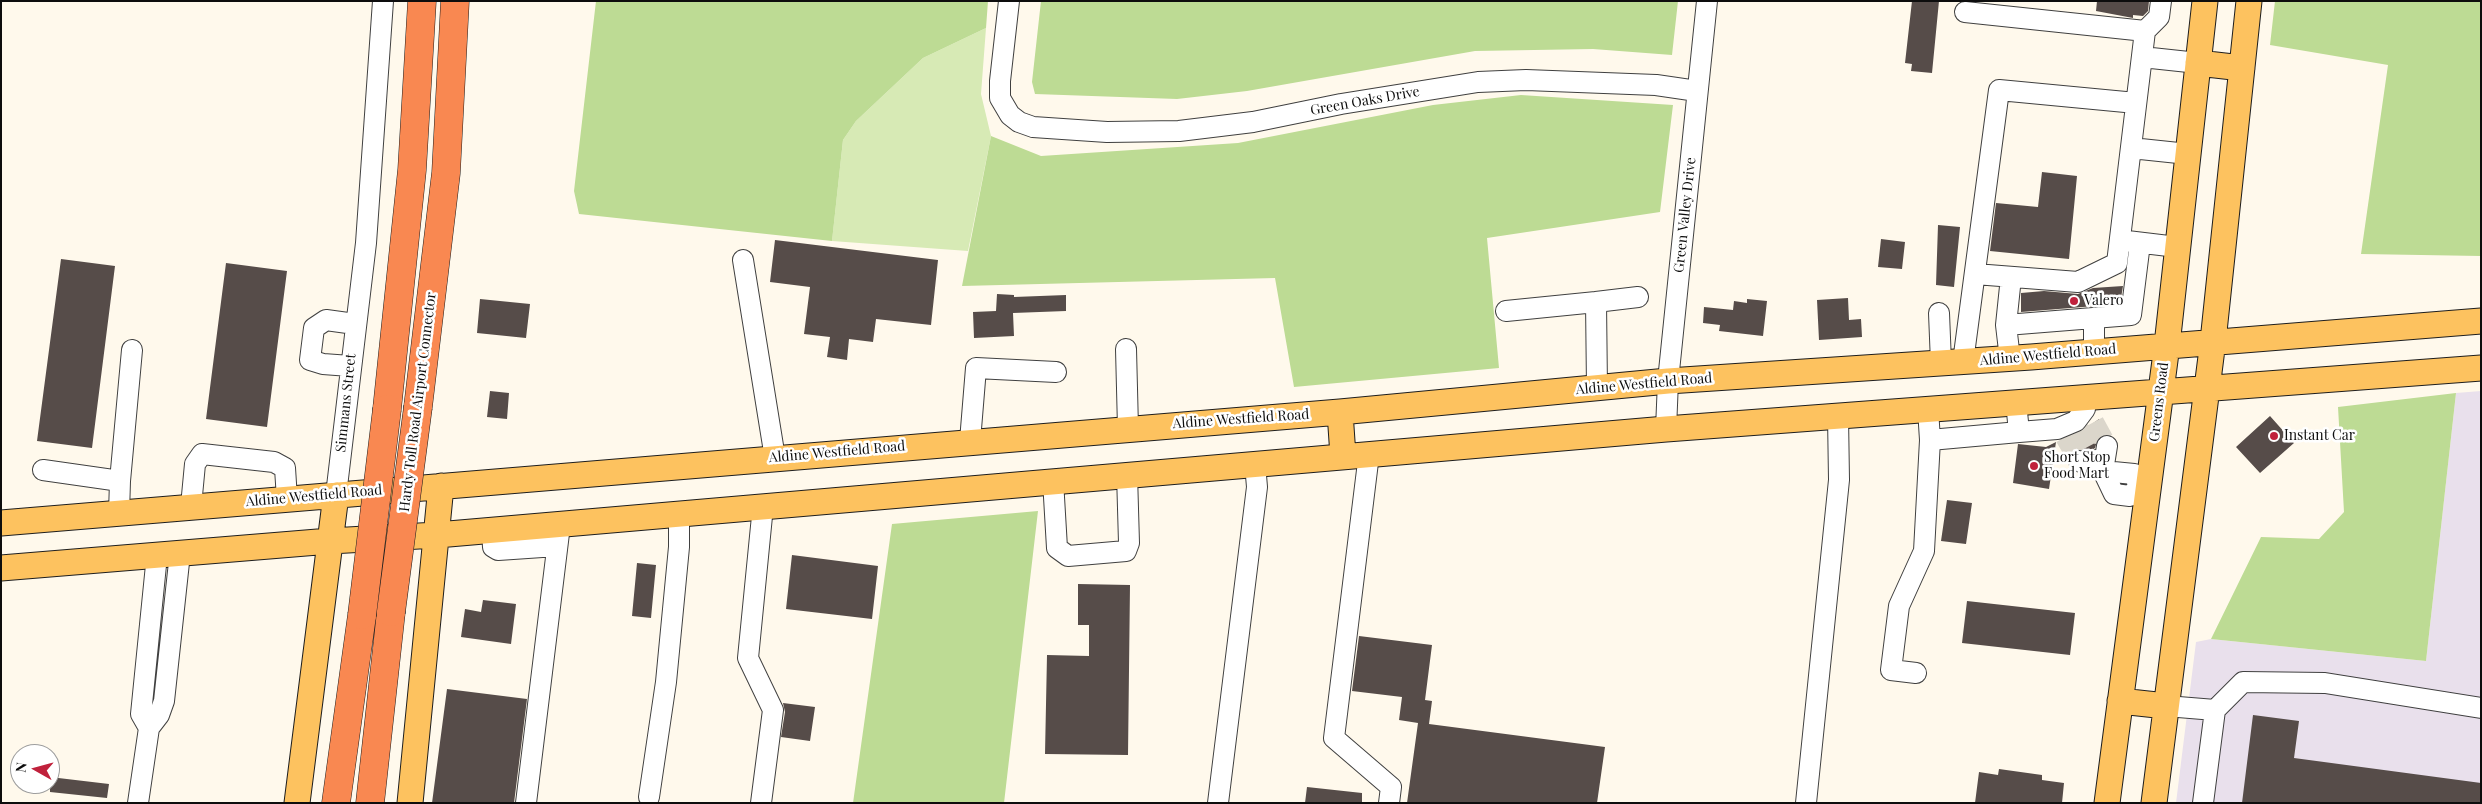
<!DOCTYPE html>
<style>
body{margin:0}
#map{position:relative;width:2482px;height:804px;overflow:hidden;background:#fff9ec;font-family:"Playfair Display",serif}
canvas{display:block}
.frame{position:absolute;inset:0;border:2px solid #0d0d0d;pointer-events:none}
.north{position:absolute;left:10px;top:744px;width:50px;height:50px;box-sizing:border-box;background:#fff;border:1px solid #9e9e9e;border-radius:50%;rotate:277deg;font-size:14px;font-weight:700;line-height:20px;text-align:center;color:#0d0d0d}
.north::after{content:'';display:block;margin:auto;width:18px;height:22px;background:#c0213c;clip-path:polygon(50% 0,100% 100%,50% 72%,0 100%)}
</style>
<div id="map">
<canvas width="2482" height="804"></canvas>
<div class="frame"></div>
<div class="north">N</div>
</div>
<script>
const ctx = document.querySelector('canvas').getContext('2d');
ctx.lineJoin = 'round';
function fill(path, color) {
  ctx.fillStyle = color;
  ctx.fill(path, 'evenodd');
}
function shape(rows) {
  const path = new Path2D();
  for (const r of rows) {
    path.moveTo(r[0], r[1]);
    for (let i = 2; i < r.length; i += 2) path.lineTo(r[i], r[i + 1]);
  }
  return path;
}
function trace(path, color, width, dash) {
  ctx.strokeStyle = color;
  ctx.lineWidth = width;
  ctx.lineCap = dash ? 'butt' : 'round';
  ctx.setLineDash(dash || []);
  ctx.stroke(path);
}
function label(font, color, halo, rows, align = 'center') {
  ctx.font = font + ' "Playfair Display",serif';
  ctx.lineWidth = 5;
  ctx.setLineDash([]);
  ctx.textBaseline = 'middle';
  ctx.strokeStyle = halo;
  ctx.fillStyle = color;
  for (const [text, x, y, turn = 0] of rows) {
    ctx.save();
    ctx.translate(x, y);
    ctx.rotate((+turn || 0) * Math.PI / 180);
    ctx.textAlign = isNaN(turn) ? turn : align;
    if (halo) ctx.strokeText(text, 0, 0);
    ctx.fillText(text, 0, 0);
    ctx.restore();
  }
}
fill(shape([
 [2481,391,2481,803,2176,803,2196,642,2211,639,2426,661,2456,393]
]), '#e9e0ec');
fill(shape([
 [986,28,981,94,991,136,968,251,832,241,843,140,856,121,923,58]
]), '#d7eab5');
fill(shape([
 [596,1,988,1,986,28,923,58,856,121,843,140,832,241,579,214,574,191],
 [1041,1,1678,1,1672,55,1593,49,1475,51,1247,91,1177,99,1035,94,1032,82],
 [2275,1,2481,1,2481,256,2361,254,2388,65,2270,45],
 [1521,95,1673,105,1660,212,1487,238,1499,368,1294,387,1275,278,962,286,991,136,1041,156,1238,143,1433,105],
 [2456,393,2426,661,2211,639,2261,537,2319,539,2344,512,2338,407],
 [1038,511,1004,803,853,803,892,524]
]), '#bddb94');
fill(shape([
 [1912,1,1939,1,1932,73,1911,71,1912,64,1905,63],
 [2097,1,2149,1,2148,11,2143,16,2133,15,2133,18,2096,11],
 [2042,172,2077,176,2069,259,1990,251,1996,203,2038,207],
 [1938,225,1960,227,1954,287,1936,285],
 [1881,239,1905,242,1902,269,1878,267],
 [775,240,938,260,931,325,876,319,873,342,849,339,847,360,827,357,830,337,804,334,810,287,770,282],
 [61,259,115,266,92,448,37,441],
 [226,263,287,271,267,427,206,419],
 [2123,286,2120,304,2021,312,2021,293,2044,291,2078,294,2093,288],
 [997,294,1014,295,1014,297,1066,295,1066,311,1013,313,1014,336,974,338,973,312,996,311],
 [1848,298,1849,320,1861,319,1862,337,1819,340,1817,300],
 [480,299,530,304,526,338,477,333],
 [1747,299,1767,301,1763,336,1719,331,1720,325,1703,323,1704,307,1733,310,1734,301,1747,303],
 [490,391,509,393,507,419,487,417],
 [2270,416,2294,443,2260,473,2236,447],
 [2099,419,2108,434,2098,438,2095,448,2088,452,2077,449,2068,456,2060,440,2081,432],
 [2056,442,2049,489,2013,483,2018,444,2046,447],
 [1947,500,1972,503,1966,544,1941,541],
 [792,555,878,566,872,619,786,609],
 [637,563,656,565,651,618,632,616],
 [1078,584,1130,585,1128,755,1045,754,1047,655,1089,656,1089,625,1078,625],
 [483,600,516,604,511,644,461,637,465,609,481,612],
 [1967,601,2075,613,2070,655,1962,643],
 [1359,636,1432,645,1425,700,1432,701,1429,724,1605,747,1597,803,1407,803,1418,723,1399,720,1402,697,1352,691],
 [447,689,527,699,514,803,432,803],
 [783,703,815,707,810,741,781,737,785,712],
 [2253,715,2299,721,2294,758,2481,783,2481,803,2242,803],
 [1999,769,2042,775,2042,780,2064,783,2062,803,1975,803,1979,772,1998,775],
 [50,777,109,784,107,798,50,792],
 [1307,787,1362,793,1362,803,1305,803]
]), '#564c49');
trace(shape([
 [2094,422,2107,446],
 [2079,429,2092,453],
 [2065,437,2079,461]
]), '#dbd6cb', 20, [20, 10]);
const minor = shape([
 [1009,1,1000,81,1000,98,1010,115,1019,122,1033,127,1107,132,1179,131,1253,122,1341,104,1478,82,1526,80,1656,85,1697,91],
 [1965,12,2145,31],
 [2142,57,2198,63],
 [2131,148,2188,154],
 [2127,241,2177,247],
 [743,260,775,458],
 [1975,274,2078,282,2117,263,2145,31,2159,17,2161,1],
 [1596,302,1638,297],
 [1506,311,1596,302,1597,388],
 [1939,313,1941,363],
 [2094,318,2094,352],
 [2006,325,2131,315,2140,243],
 [1126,349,1128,428],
 [2010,359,2006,325,2011,277],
 [1963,362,1999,90,2136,103],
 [350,366,323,364,310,360,314,328,326,320,355,324],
 [1666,429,1668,381,1707,1],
 [2019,432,2057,429,2076,421,2085,409,2084,397],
 [1930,440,2019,432,2016,402],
 [970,441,976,368,1056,372],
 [1369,454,1334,738,1391,787,1389,803],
 [2096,460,2103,471,2107,446],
 [2079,461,2103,471,2134,474,2139,487],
 [43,470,120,481,119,513],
 [2103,471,2114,494,2130,496,2139,487,2148,488],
 [1053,480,1057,548,1068,556,1126,551,1129,543,1127,474],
 [120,481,132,350],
 [336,495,366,243,383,1],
 [191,506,195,464,202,454,274,462,285,468,287,499],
 [492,531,493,547,498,550,557,546],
 [157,555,141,714,149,728,159,715,164,701,180,553],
 [1916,673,1891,670,1899,606,1924,551,1930,440,1928,409],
 [2166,706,2215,710,2203,803],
 [2215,710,2243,682,2325,683,2481,708],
 [649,797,666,682,679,547,679,514],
 [138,803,149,728],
 [526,803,560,525],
 [761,803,773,710,748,658,763,506],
 [1218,803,1257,487,1255,464],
 [1806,803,1839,480,1838,416]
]);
const major = shape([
 [2198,63,2242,68],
 [1340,412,1343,456],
 [1,523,1340,412,1668,381,2031,357,2481,321],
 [1,568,330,541,437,535,1666,429,2481,368],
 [2120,701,2166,706],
 [297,803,336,495],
 [410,803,441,486],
 [2107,803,2167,345,2205,1],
 [2154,803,2213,341,2249,1]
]);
const highway = shape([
 [418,407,446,173,455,1],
 [387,409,412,170,422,1],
 [336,803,362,615],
 [370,803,391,612]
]);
trace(minor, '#404040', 22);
trace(major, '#1e1e1e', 27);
trace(highway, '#1e1e1e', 29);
trace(minor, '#fff', 20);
trace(major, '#fdc25f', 25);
trace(highway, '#f98851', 28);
const highwayBridge = shape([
 [391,612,418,407],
 [362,615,387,409]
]);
trace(highwayBridge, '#1e1e1e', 29, []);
trace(highwayBridge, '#f98851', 28);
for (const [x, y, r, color] of [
 [2074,301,5,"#c0213c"],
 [2274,436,5,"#c0213c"],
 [2034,466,5,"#c0213c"]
]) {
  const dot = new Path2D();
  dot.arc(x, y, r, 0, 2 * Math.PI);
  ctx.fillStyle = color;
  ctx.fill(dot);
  trace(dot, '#fff', 2);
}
label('14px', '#0d0d0d', '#fff', [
 ["Green Oaks Drive",1365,101,-10],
 ["Green Valley Drive",1685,215,-84],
 ["Aldine Westfield Road",2048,355,-5],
 ["Aldine Westfield Road",1644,384,-5],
 ["Hardy Toll Road Airport Connector",418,402,-83],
 ["Greens Road",2159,402,-83],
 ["Simmans Street",346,403,-84],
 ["Aldine Westfield Road",1241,419,-4],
 ["Aldine Westfield Road",837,452,-5],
 ["Aldine Westfield Road",314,496,-5]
]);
label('14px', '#0d0d0d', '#fff', [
 ["Valero",2084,301],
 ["Instant Car",2284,436],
 ["Short Stop",2044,458],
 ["Food Mart",2044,474]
], 'left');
</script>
